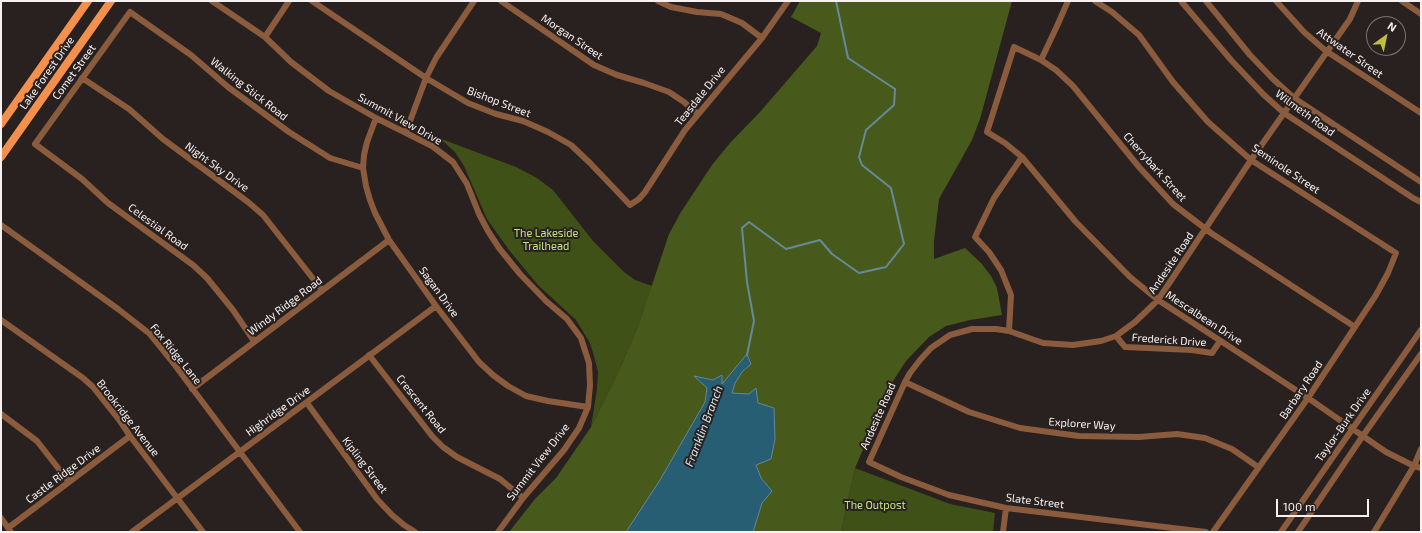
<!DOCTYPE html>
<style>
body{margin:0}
#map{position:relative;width:1422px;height:533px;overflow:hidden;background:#28211f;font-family:"Exo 2",sans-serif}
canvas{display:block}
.frame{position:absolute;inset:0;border:2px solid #f7f2f1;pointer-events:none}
.north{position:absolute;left:1366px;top:16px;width:40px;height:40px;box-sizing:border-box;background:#28211f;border:1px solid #7b7573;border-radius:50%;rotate:33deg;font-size:11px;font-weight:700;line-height:16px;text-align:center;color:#f7f2f1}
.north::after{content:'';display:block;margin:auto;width:14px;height:18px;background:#bfbe41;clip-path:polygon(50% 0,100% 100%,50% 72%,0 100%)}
.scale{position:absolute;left:1276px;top:499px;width:93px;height:18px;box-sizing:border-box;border:2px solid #f7f2f1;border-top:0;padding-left:5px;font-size:12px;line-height:14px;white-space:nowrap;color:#f7f2f1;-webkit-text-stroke:3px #28211f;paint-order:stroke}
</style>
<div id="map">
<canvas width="1422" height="533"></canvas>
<div class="frame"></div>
<div class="north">N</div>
<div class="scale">100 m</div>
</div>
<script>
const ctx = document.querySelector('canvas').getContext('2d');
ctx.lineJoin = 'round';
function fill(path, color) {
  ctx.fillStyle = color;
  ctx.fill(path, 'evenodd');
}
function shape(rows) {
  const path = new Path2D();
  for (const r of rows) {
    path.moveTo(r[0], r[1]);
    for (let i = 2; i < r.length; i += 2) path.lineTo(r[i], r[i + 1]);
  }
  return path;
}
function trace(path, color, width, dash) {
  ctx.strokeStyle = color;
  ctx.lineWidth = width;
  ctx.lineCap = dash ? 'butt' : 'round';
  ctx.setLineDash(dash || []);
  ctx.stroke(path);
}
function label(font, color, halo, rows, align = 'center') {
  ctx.font = font + ' "Exo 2",sans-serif';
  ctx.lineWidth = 4;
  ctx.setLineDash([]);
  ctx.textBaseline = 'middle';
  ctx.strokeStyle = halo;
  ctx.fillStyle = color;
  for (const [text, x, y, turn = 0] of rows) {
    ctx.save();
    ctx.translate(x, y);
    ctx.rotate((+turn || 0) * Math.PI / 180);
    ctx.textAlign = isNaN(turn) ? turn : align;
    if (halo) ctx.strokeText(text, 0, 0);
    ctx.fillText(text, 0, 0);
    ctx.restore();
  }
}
fill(shape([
 [436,137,516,167,537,178,553,190,593,241,624,272,635,280,652,286,639,324,618,373,591,427,597,389,598,372,594,356,590,343,576,320,538,285,509,250,487,219,464,166,455,152,444,142],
 [855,468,950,504,995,513,993,532,841,532]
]), '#405118');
fill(shape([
 [800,1,1012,1,980,119,972,140,939,199,934,241,934,259,965,248,981,263,991,276,997,288,1002,315,970,320,946,326,929,337,906,361,893,381,855,468,841,532,753,532,762,503,772,491,761,478,756,465,771,459,775,439,774,409,758,403,756,389,749,394,732,393,735,383,742,372,751,364,747,354,722,385,722,375,713,380,695,376,707,388,705,402,660,480,626,532,509,532,535,499,556,478,591,427,618,373,639,324,669,234,681,212,712,165,730,143,760,112,817,46,821,33,791,17]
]), '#475a1c');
const water = shape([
 [747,354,751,364,742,372,735,383,732,393,749,394,756,388,758,403,774,408,775,439,771,459,756,465,761,478,772,491,762,503,753,532,626,532,660,480,705,402,707,388,694,376,713,380,722,375,722,384,747,354]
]);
fill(water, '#275e74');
trace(water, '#658a9a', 1);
trace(shape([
 [747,355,754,321,747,282,742,228,749,222,786,249,820,240,832,254,859,273,886,267,904,244,891,188,862,165,859,157,866,130,894,105,895,89,848,58,836,1]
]), '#658a9a', 2);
trace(shape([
 [212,1,265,37,291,62,329,91,376,118,432,146,453,162,467,184,479,214,488,231,499,248,520,274,546,301,567,319,581,338,589,363,590,385,588,407,579,428,564,450,523,498,498,532],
 [312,1,426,78,468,103,496,114,523,121,548,132,571,145,590,163,630,205,639,199,645,192,685,130,762,38,788,1],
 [501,1,594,65,617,75,644,83,669,92,684,102,698,114],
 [658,1,671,7,697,12,721,14,742,23,762,38],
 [1095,1,1112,12,1139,35,1173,82,1208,122,1251,160,1396,253,1388,273,1376,295,1308,398,1213,532],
 [1181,1,1231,60,1264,95,1284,113,1413,198,1421,202],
 [1206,1,1250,55,1273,79,1294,98,1421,182],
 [1276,1,1304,32,1326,51,1421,113],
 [1402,1,1421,14],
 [265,37,289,1],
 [1041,60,1057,26,1068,1],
 [82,78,129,109,163,139,248,202,263,215,322,290],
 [376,118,367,142,364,155,363,168,366,186,370,200,375,213,389,240,436,306,479,362,493,375,508,386,526,396,548,401,588,407],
 [406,132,426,78,436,58,474,1],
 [1,225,118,309,150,334,171,360,300,532],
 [1,320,83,378,93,387,120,421,130,436,203,532],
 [1355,327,1211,233,1173,204,1139,167,1073,86,1056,70,1041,60,1014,47,987,132,1005,143,1022,157,1075,221,1130,277,1158,300,1308,398,1386,452,1414,466,1421,468],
 [1009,331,1011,295,1001,270,989,252,975,237,994,198,1022,157],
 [1116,336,1125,347,1192,350,1212,353,1220,341],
 [254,341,233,310,207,278,193,265,108,203,82,179,35,144,130,12,191,55,228,87,289,132,330,158,363,168],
 [369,355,432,436,443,447,457,457,500,479,523,498],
 [905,382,969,412,1020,428,1079,436,1139,437,1177,434,1205,438,1232,449,1258,467],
 [192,389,389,240],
 [307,403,377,499,392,515,404,525,415,532],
 [1,414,37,441,69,482],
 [1,518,11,532],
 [8,528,130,436],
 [132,532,436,306],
 [1003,532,1006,508],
 [1206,532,1006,508,949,495,901,477,869,462,905,382,910,373,920,360,931,348,950,335,972,329,996,329,1009,331,1043,343,1073,345,1101,341,1116,336,1135,322,1158,300,1251,160,1350,19,1358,1],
 [1281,532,1421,330],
 [1298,532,1362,437,1421,354],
 [1374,532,1414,466,1421,449]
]), '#8b5b3d', 6);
trace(shape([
 [1,124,88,1],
 [1,157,111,1]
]), '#f4904d', 8);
label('11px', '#f7f2f1', '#28211f', [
 ["Morgan Street",572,37,34],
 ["Attwater Street",1350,53,35],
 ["Comet Street",74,72,-54],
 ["Lake Forest Drive",47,73,-55],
 ["Walking Stick Road",249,89,38],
 ["Teasdale Drive",700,96,-51],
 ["Bishop Street",499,102,21],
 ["Wilmeth Road",1305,113,36],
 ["Summit View Drive",400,119,29],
 ["Night Sky Drive",217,167,36],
 ["Cherrybark Street",1155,167,48],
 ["Seminole Street",1286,169,34],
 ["Celestial Road",158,227,36],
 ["Andesite Road",1171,263,-56],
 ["Sagan Drive",439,292,54],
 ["Windy Ridge Road",285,306,-37],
 ["Mescalbean Drive",1204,318,33],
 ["Frederick Drive",1169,340,4],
 ["Fox Ridge Lane",176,354,51],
 ["Barbary Road",1301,390,-56],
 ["Crescent Road",421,404,51],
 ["Highridge Drive",278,411,-36],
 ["Andesite Road",878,416,-66],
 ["Brookridge Avenue",128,418,52],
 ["Explorer Way",1082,424,4],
 ["Taylor-Burk Drive",1343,425,-55],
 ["Summit View Drive",538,462,-52],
 ["Kipling Street",365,465,53],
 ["Castle Ridge Drive",63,474,-37],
 ["Slate Street",1035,501,7]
]);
label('11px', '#c2e77a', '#28211f', [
 ["The Lakeside",546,233],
 ["Trailhead",546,246],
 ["The Outpost",875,505]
]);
label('italic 12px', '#d1e8f2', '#28211f', [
 ["Franklin Branch",704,426,-69]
]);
</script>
